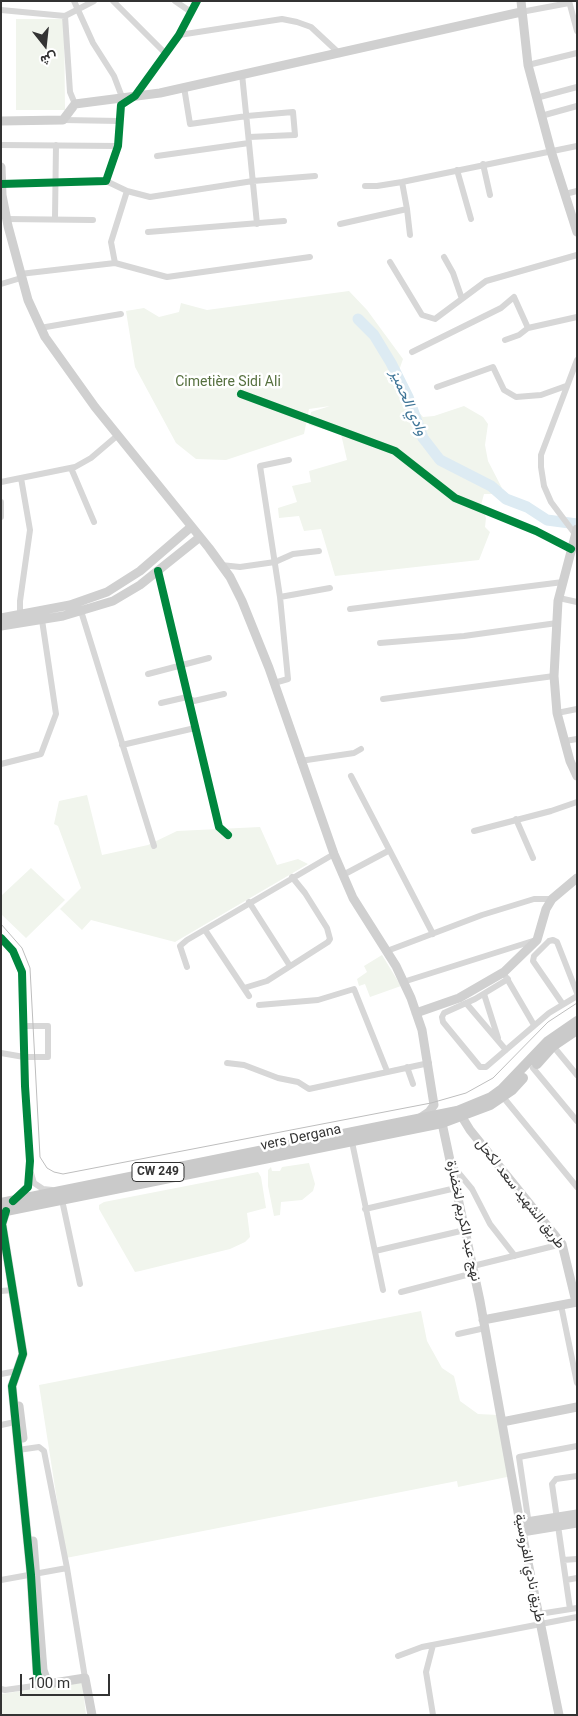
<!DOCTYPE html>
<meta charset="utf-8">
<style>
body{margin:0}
#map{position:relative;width:578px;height:1716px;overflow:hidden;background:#fff;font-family:Roboto,Vazirmatn,sans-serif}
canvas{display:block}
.frame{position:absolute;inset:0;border:2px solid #333;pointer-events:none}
.north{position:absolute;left:20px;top:20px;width:50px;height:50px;-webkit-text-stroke:4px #fff;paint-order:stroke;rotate:164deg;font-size:14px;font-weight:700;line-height:20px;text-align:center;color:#333}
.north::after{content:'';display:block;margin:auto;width:18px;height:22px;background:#333;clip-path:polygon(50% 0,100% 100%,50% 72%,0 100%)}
.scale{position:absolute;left:20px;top:1674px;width:90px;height:22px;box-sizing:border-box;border:2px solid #333;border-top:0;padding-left:6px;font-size:15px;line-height:18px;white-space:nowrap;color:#333;-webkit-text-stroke:4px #fff;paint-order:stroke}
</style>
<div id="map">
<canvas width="578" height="1716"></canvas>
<div class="frame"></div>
<div class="north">ش</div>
<div class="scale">100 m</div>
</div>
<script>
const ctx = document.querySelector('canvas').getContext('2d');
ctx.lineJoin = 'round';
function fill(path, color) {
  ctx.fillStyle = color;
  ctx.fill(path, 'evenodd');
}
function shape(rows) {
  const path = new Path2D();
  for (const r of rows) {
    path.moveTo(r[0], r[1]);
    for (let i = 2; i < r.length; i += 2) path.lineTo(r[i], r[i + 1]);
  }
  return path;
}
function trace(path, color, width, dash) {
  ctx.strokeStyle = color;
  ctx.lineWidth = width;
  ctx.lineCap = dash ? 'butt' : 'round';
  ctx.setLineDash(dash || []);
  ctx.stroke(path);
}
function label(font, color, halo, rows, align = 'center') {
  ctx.font = font + ' Roboto,Vazirmatn,sans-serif';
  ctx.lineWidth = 5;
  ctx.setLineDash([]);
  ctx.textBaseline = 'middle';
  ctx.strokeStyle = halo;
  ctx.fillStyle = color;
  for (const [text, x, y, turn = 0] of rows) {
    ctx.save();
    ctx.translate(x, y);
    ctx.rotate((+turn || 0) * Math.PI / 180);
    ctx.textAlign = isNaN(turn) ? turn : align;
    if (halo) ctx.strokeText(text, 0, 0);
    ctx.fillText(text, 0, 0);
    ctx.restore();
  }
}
fill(shape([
 [16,19,64,19,65,110,16,110],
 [349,291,367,310,403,359,396,379,399,389,423,417,434,416,464,406,483,417,488,424,485,445,488,461,505,494,484,494,481,505,486,518,485,527,490,532,479,560,335,576,321,529,304,531,299,516,279,518,278,508,297,502,292,486,311,482,309,471,347,460,341,434,309,425,311,412,330,406,309,409,304,434,226,460,196,459,176,443,135,367,126,311,144,308,159,317,179,312,181,303,207,310],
 [87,795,102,855,148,845,177,831,260,827,277,865,298,859,308,864,175,942,91,920,82,930,60,909,81,888,58,826,54,824,59,801],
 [31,868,65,900,26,938,1,914,1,896],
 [382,955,401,986,370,997,365,984,359,986,357,979,367,972,364,966],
 [309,1163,315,1184,313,1191,302,1200,281,1202,280,1215,274,1216,268,1186,268,1170,271,1167,272,1171,280,1171,282,1167],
 [258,1172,261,1177,266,1208,247,1213,250,1237,245,1242,230,1249,140,1271,135,1272,99,1209,99,1205,104,1202],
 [421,1311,427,1341,442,1368,454,1376,460,1401,478,1414,498,1415,508,1471,507,1477,458,1487,457,1481,66,1558,39,1385],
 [82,1682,86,1715,1,1715,1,1694]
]), '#f1f5ed');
trace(shape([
 [358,319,374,335,391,363,408,397,423,438,440,460,491,486,506,499,527,507,547,520,577,524]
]), '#ddebf3', 11);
trace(shape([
 [74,1,93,43,114,76,122,97],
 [113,1,165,53],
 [175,1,191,12],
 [569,1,577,31],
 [1,10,65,16,94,1],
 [521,12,569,3],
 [65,16,70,92,75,104],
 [179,35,282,19,297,22,311,27,340,54],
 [528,65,577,53],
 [184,87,190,124,247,116,293,112,295,135,249,137],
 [536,98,577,87],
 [541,116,577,106],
 [63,120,120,121],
 [249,143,257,224],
 [1,145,118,146],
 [157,156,249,143,242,74],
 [483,164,490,195],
 [457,170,471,219],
 [106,181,127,191,150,197,253,181,315,176],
 [1,184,106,181,118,146,121,105,135,96,179,35,197,1],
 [365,186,377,186,402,182,577,146],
 [565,194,577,191],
 [407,209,410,235],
 [55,218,56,145],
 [6,219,93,220],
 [340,224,407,209,402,182],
 [148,232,284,221],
 [444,257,453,273,462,299],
 [390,262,422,315,435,319,486,281,577,255],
 [115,263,111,242,127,191],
 [20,274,115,263,167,277,310,257],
 [1,284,21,278],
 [40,328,121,314],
 [505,340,519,335,528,328],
 [412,352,501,308,514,297,528,328,577,317],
 [437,387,493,367,504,390,516,397,541,395,566,386],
 [241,394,395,451,455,498,536,531,571,549],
 [71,468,94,522],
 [1,482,75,467,91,458,118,435],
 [1,502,1,517],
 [575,534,551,502,544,486,541,467,541,455,577,360],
 [221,565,240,567,275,562,293,554,319,551],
 [158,571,219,827,228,835],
 [280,597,330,588],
 [559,598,577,602],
 [350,609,563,582],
 [81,611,154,846],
 [20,615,20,601,30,530,21,478],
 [380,643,464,636,557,623],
 [148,674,209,658],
 [274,683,288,679,280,597,260,466,289,460],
 [383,699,554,676],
 [161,703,187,697,194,701,224,694],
 [557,713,577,709],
 [565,741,577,739],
 [122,745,195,728],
 [300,761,354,753,361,749],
 [1,764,41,754,56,714,42,620],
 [351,776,433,934],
 [516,819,533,858],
 [474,831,551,811,577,802],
 [343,875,388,851],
 [249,902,290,966],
 [205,930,249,996],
 [1,938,13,951,22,972,25,1086,30,1161,28,1187,18,1197],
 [387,951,482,915,534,899,552,899],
 [187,967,180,946,187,940,334,854],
 [506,977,534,1025],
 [508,979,475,999,444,1013,442,1017,443,1022,480,1067,486,1067,549,1013,577,996],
 [403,982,536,940],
 [244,988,267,981,328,942,330,939,327,928,305,893,292,877],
 [484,994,498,1038],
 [466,1003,506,1050],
 [562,1003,533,961,534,956,549,941,553,940,557,942,577,993],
 [259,1005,318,1000,354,989,387,1071],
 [553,1046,577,1075],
 [1,1053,24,1057,48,1057,48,1026,23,1026],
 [227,1063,244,1065,278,1078,298,1082,309,1089,429,1063],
 [407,1067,413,1084],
 [533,1068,577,1121],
 [503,1097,577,1187],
 [352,1142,383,1290],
 [452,1165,472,1189,490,1224,515,1256],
 [31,1173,34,1183,43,1189,52,1190],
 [62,1200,80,1284],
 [365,1209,456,1188],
 [375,1251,465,1230],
 [473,1266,562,1244],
 [1,1291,13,1290],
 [401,1292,474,1273],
 [561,1305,577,1383],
 [458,1334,485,1328],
 [1,1374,17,1371],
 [1,1425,15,1422],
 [18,1450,39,1447,44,1451,67,1568,85,1678],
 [529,1525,519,1457,577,1446],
 [563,1560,577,1559],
 [1,1580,67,1568],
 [566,1580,577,1578],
 [570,1609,552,1484,556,1479,577,1476],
 [539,1614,577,1608],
 [433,1645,426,1672,433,1715],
 [398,1656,422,1647,577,1617],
 [1,1689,5,1690,41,1685]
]), '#d7d7d7', 6);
trace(shape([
 [521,1,528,65,551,151,577,232],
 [1,121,63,120,75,104,160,93,521,12],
 [1,167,2,195,8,226,28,300,45,337,95,407,209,548,230,577,242,601,269,668,334,854,353,898,396,966,411,998,422,1030,434,1105,429,1112,420,1118],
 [577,529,558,601,554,676,557,713,570,761,577,776],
 [1,618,70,605,107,592,140,571,191,527],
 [1,626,63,616,113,601,140,585,200,537],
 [416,1013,459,998,504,972,537,940,546,909,552,899,577,878],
 [462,1117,470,1130,562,1244,576,1302],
 [442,1123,480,1301,520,1523,559,1715],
 [6,1211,2,1224,23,1354,12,1386,31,1575,37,1673,41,1685,85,1678,92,1715],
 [483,1320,577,1302],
 [19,1406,23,1438],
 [502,1422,577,1407],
 [520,1523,577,1514],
 [522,1532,577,1523],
 [33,1541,43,1670,48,1684]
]), '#d0d0d0', 9);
trace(shape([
 [537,1064,553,1046,577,1030],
 [1,1203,457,1111,491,1097,502,1089,548,1041,577,1021],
 [1,1212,442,1123,490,1105,512,1090,523,1078]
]), '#cacaca', 10);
trace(shape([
 [1,924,22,948,30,968,40,1157,47,1168,54,1172,63,1174,431,1103,466,1093,493,1078,548,1022,577,1003]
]), '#bebebe', 1);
trace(shape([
 [1,184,106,181,118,146,121,105,135,96,179,35,197,1],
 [241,394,395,451,455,498,536,531,571,549],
 [158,571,219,827,228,835],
 [1,938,13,951,22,972,25,1086,30,1161,28,1187,13,1201],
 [6,1211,2,1224,23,1354,12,1386,31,1575,37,1673,41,1685]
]), '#00873e', 8);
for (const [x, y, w] of [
 [158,1172,52]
]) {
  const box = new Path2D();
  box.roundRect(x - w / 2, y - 9.5, w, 19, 4);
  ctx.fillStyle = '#fff';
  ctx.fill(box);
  trace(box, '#333', 1);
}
label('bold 12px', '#333', null, [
 ["CW 249",158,1172]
]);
label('14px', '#56703f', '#fff', [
 ["Cimetière Sidi Ali",228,382]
]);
label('14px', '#333', '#fff', [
 ["vers Dergana",301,1138,-12],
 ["طريق الشهيد سعد لكحل",520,1194,52],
 ["نهج عبد الكريم لخضارة",463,1221,78],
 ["طريق نادي الفروسية",529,1568,79]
]);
label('italic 15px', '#3f7597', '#fff', [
 ["وادي الحميز",408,403,66]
]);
</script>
